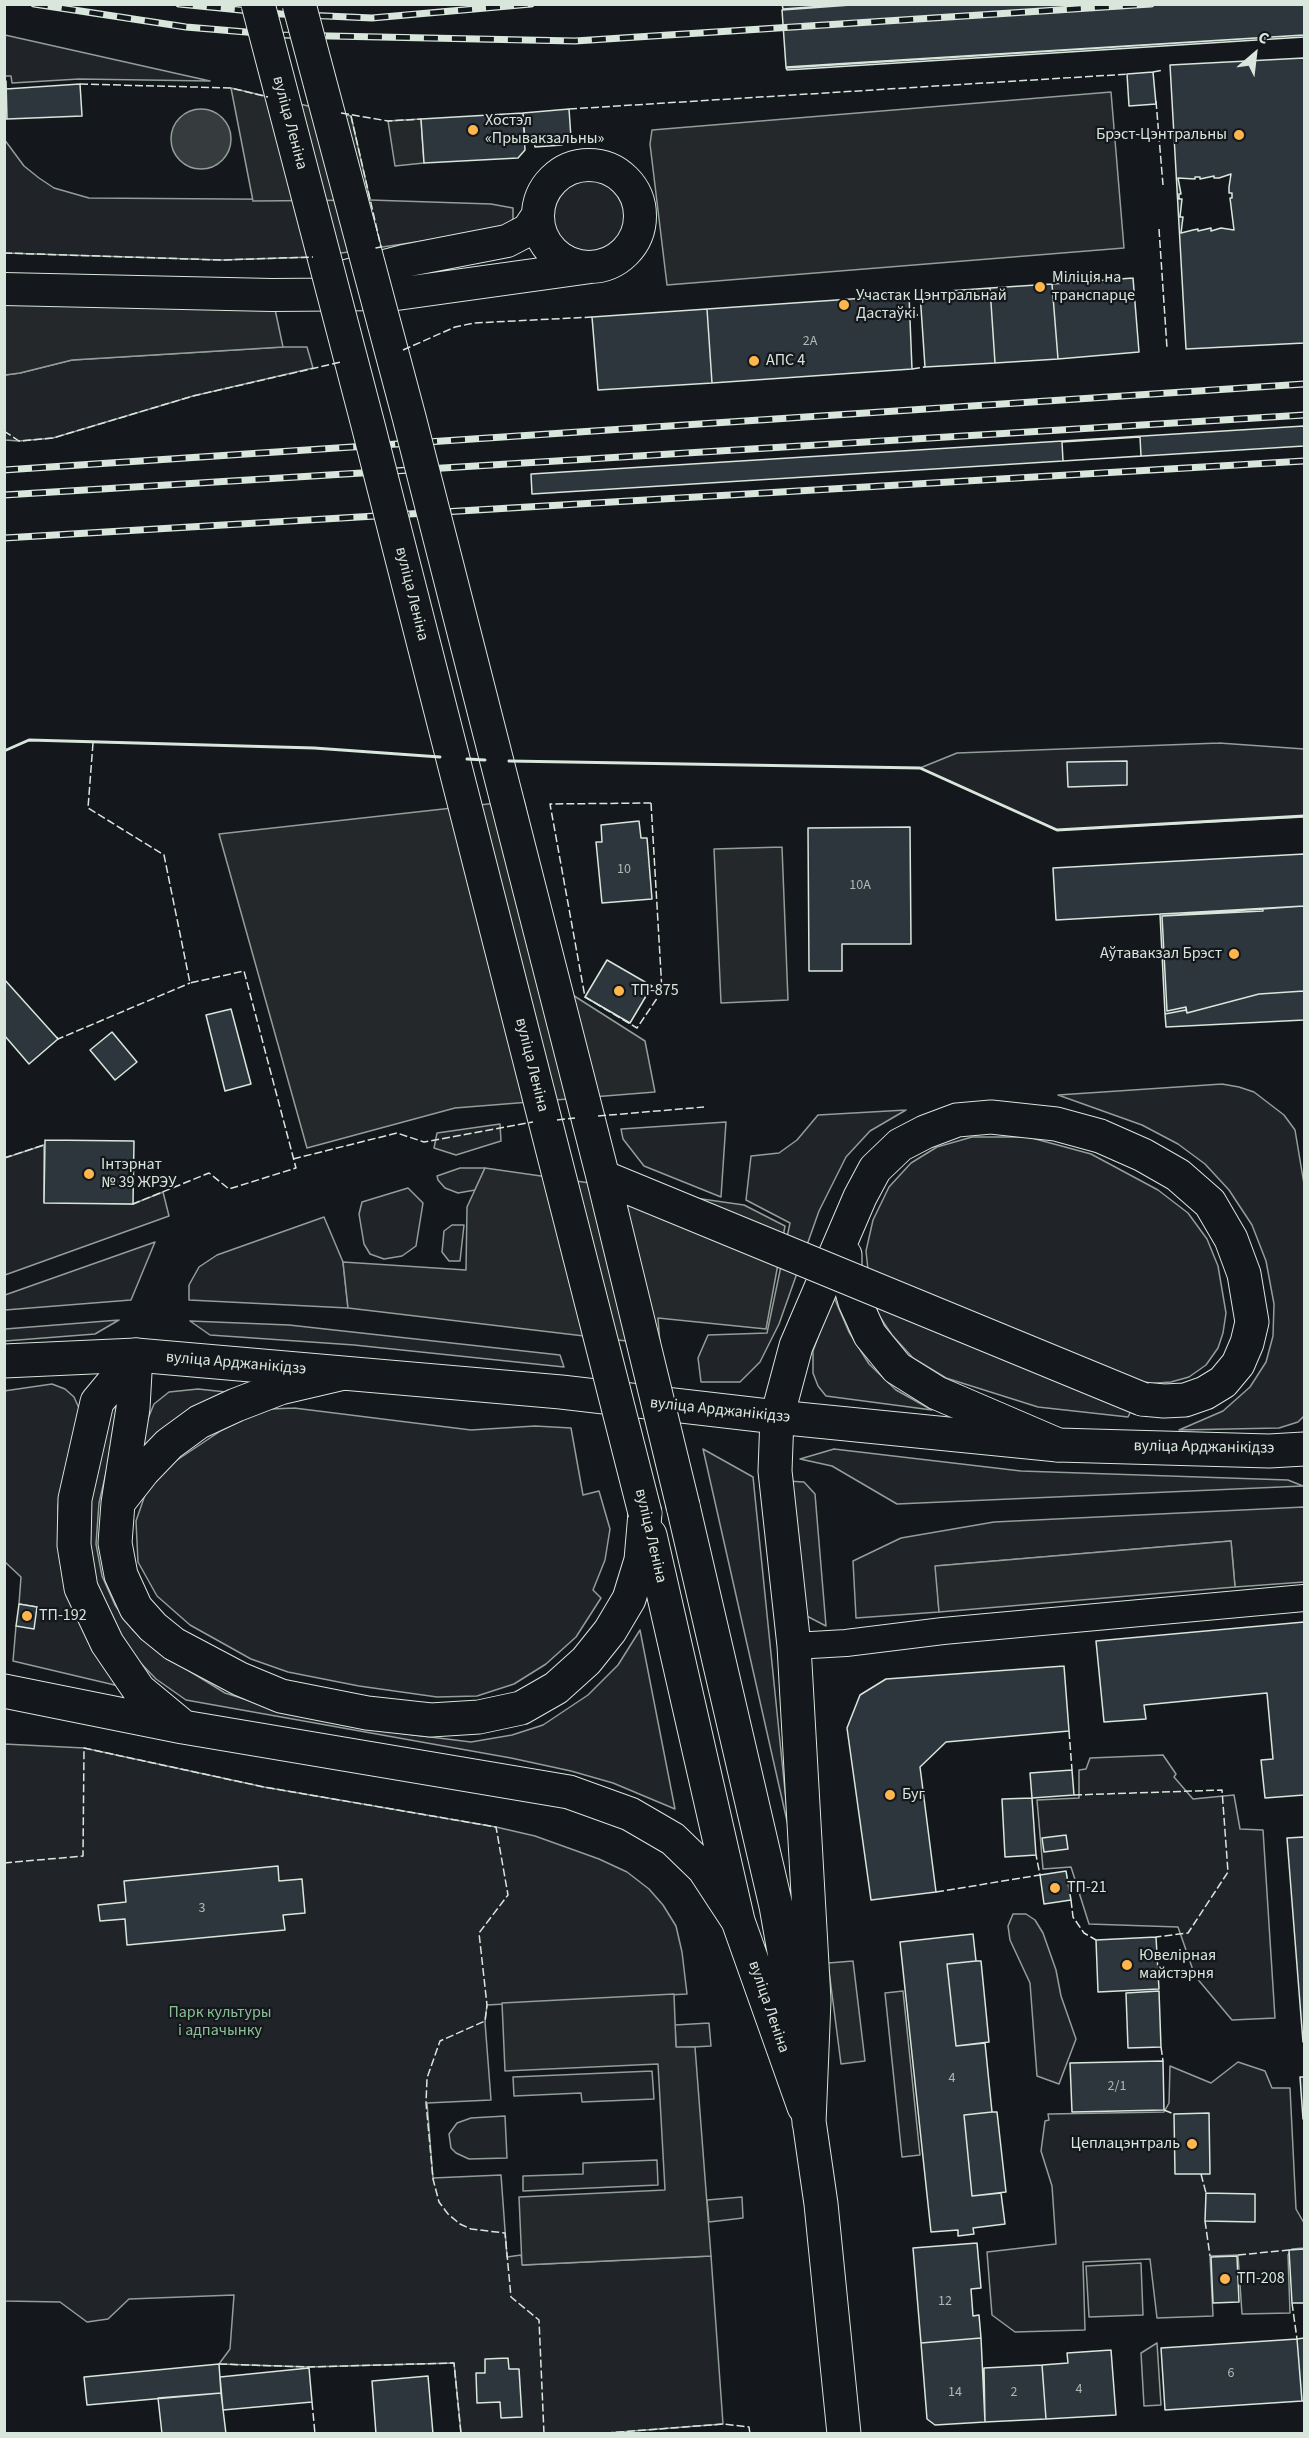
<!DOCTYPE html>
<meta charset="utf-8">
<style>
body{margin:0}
#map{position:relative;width:1309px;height:2438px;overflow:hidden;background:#14181c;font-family:"Source Sans 3",sans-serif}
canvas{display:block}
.frame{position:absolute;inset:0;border:6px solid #d8e6dc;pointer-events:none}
.north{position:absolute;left:1225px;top:24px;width:60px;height:60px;-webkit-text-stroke:4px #14181c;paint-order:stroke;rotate:28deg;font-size:16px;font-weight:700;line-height:24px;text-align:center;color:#d8e6dc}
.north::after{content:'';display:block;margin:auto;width:21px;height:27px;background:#d8e6dc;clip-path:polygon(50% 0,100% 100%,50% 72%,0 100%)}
</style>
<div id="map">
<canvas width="1309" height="2438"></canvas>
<div class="frame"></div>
<div class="north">С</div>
</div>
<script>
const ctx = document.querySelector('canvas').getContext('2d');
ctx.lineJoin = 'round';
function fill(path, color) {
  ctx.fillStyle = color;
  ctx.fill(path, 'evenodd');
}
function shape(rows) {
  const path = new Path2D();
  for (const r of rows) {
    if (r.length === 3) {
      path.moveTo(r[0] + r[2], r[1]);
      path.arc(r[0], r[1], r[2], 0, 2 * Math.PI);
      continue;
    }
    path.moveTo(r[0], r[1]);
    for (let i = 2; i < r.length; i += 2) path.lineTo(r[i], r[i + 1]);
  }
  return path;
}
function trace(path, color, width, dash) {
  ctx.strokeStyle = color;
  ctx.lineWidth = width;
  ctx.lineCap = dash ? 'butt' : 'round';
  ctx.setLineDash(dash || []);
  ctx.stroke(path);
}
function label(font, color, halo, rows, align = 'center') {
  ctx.font = font + ' "Source Sans 3",sans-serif';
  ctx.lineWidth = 4.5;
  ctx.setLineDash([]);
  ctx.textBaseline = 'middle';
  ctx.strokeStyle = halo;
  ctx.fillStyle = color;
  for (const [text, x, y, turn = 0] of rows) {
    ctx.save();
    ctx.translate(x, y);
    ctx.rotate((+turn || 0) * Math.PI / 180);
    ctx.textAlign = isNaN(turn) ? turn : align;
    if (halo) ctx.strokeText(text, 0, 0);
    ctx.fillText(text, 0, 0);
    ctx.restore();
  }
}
const green = shape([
 [5,35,210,81,79,79,12,83,11,76,5,76,5,35],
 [4,139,24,166,39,178,54,188,89,198,370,200,491,204,513,208,513,219,505,229,314,257,221,260,5,253,4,139],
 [589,217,37],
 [283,347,307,347,313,368,193,396,53,438,19,441,5,440,5,375,20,373,72,360,283,347],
 [1219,743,1304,749,1304,817,1057,830,920,768,957,753,1219,743],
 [1222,1084,1239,1087,1254,1092,1284,1115,1295,1130,1304,1184,1304,1416,1298,1422,1279,1428,1179,1430,1223,1411,1250,1387,1266,1362,1273,1336,1274,1304,1266,1261,1252,1225,1229,1190,1205,1164,1178,1144,1142,1125,1058,1095,1222,1084],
 [906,1110,870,1131,846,1157,819,1211,779,1324,760,1362,740,1382,701,1382,698,1358,708,1335,767,1333,790,1223,746,1200,751,1156,779,1153,797,1140,818,1115,906,1110],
 [726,1122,721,1197,644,1166,623,1139,621,1129,726,1122],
 [500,1124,501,1141,456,1155,434,1148,437,1133,500,1124],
 [972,1137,1028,1137,1091,1154,1158,1190,1188,1213,1207,1239,1218,1266,1226,1313,1223,1333,1218,1348,1206,1365,1189,1377,1171,1382,1144,1384,1128,1417,1038,1407,946,1378,913,1358,892,1335,878,1314,869,1279,866,1251,873,1220,889,1187,911,1163,937,1147,972,1137],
 [44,1145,44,1202,133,1204,163,1192,169,1216,5,1275,5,1158,44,1145],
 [460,1168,485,1168,475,1190,458,1193,445,1188,438,1180,437,1176,460,1168],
 [408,1188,423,1203,416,1246,402,1256,384,1259,370,1254,364,1244,359,1214,362,1202,408,1188],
 [324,1217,343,1262,348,1308,189,1300,189,1285,199,1267,217,1255,324,1217],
 [452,1225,464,1225,460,1261,449,1261,442,1252,444,1231,452,1225],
 [155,1242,131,1300,5,1310,5,1295,155,1242],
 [833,1295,849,1332,869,1364,896,1390,932,1410,826,1396,818,1386,813,1373,813,1351,833,1295],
 [119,1320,95,1334,5,1341,5,1329,119,1320],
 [190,1321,289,1325,560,1355,564,1367,354,1345,210,1335,190,1321],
 [52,1384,65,1389,74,1397,79,1408,58,1506,60,1554,123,1687,13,1661,16,1626,37,1607,19,1604,21,1577,5,1562,4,1391,52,1384],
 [198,1389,226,1392,137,1452,135,1450,154,1404,169,1392,198,1389],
 [117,1400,121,1408,99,1503,96,1544,102,1576,115,1605,133,1630,157,1651,225,1693,283,1711,398,1733,471,1742,512,1735,543,1725,588,1695,618,1665,640,1630,675,1809,613,1783,571,1771,511,1758,186,1700,156,1679,127,1649,91,1580,86,1502,110,1405,117,1400],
 [294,1408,471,1430,535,1426,571,1428,583,1495,599,1491,610,1529,605,1560,593,1590,601,1598,576,1637,546,1664,514,1684,477,1696,437,1697,359,1686,288,1672,251,1659,190,1625,157,1596,138,1562,136,1521,146,1492,165,1468,222,1430,247,1417,271,1409,294,1408],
 [703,1449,753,1477,789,1830,703,1449],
 [834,1449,1021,1471,1288,1480,1303,1486,897,1504,832,1466,800,1459,834,1449],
 [787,1481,804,1482,815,1494,826,1626,799,1612,787,1481],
 [1304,1507,1304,1582,1235,1587,1231,1541,936,1566,939,1612,856,1618,853,1561,901,1538,994,1522,1304,1507],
 [4,1744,84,1748,264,1787,496,1827,535,1836,599,1859,627,1872,649,1889,663,1905,676,1926,682,1952,687,1994,487,2005,485,2022,491,2100,427,2103,433,2178,501,2175,507,2257,521,2255,523,2265,711,2256,723,2424,594,2434,461,2433,454,2363,308,2367,219,2364,230,2349,234,2295,129,2299,108,2319,87,2322,60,2302,5,2301,4,1744],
 [1163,1755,1176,1774,1174,1777,1193,1799,1234,1795,1240,1829,1263,1830,1275,2018,1232,2020,1195,1976,1178,1927,1089,1924,1071,1867,1043,1869,1037,1800,1079,1798,1079,1770,1086,1769,1090,1758,1163,1755],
 [1013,1914,1026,1914,1035,1920,1043,1933,1056,1970,1061,1996,1076,2039,1059,2084,1037,2076,1030,1983,1010,1940,1008,1926,1013,1914],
 [903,1991,920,2155,902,2157,885,1993,903,1991],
 [709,2023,711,2046,676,2048,675,2025,709,2023],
 [1238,2062,1265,2071,1272,2088,1290,2088,1296,2209,1304,2223,1304,2248,1292,2249,1288,2255,1290,2313,1242,2314,1238,2255,1210,2256,1213,2316,1157,2318,1150,2259,1083,2262,1085,2330,1015,2332,992,2315,987,2252,1056,2244,1052,2186,1041,2151,1045,2121,1049,2120,1048,2114,1164,2112,1169,2103,1170,2066,1211,2083,1238,2062],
 [652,2071,654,2099,582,2102,581,2093,514,2096,513,2077,652,2071],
 [505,2116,507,2158,469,2159,456,2153,451,2148,449,2134,457,2123,471,2118,505,2116],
 [657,2160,658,2185,523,2191,523,2176,583,2174,583,2163,657,2160],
 [742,2197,743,2218,709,2222,707,2200,742,2197],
 [1157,2343,1161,2405,1144,2406,1141,2353,1157,2343]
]);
fill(green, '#202428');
trace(green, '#939e99', 1.5);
const parking = shape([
 [231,88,351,116,370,200,253,201,231,88],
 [1111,92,1124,248,667,285,650,144,652,130,1111,92],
 [421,119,424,163,395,166,388,121,421,119],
 [5,289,272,295,283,347,72,360,20,373,5,375,5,289],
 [524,800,568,992,645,1041,655,1092,455,1108,307,1148,219,834,524,800],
 [782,847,788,1000,721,1003,714,849,782,847],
 [485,1168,744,1205,785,1226,766,1329,658,1318,660,1345,348,1308,343,1262,466,1270,467,1207,485,1168],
 [1231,1541,1235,1587,939,1612,935,1566,1231,1541],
 [853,1961,865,2061,841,2064,828,1963,853,1961],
 [674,1994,676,2047,695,2047,711,2256,522,2265,519,2197,665,2190,658,2064,505,2071,502,2003,674,1994],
 [1141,2263,1143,2315,1089,2317,1086,2266,1141,2263]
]);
fill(parking, '#24282b');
trace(parking, '#939e99', 1.5);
const water = shape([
 [201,139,30]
]);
fill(water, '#363b3e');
trace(water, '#939e99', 1.5);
const building = shape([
 [782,4,850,4,783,9,782,4],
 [865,4,1304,4,1304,35,786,67,782,10,865,4],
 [1304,35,1304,37,787,70,786,68,1304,35],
 [1304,58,1304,343,1186,349,1170,65,1304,58],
 [1153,72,1156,104,1129,106,1127,74,1153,72],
 [4,81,6,81,7,119,4,119,4,81],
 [80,84,82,116,7,119,6,89,80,84],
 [569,109,571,138,562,139,562,145,535,147,534,140,525,141,523,113,569,109],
 [523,113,525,150,518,158,424,163,421,119,523,113],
 [1231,174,1229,187,1229,193,1232,193,1232,198,1230,198,1234,230,1221,228,1211,231,1211,228,1198,231,1198,229,1193,230,1181,233,1183,217,1180,217,1182,199,1179,199,1179,194,1181,194,1178,178,1195,179,1195,177,1200,177,1200,179,1214,176,1214,178,1219,178,1231,174],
 [1133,278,1139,352,1058,359,1052,284,1133,278],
 [1052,284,1058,359,995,363,990,288,1052,284],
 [990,288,995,363,925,367,920,293,990,288],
 [909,295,912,369,712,383,707,309,909,295],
 [707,309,712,383,598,390,592,317,707,309],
 [1304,426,1304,446,532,494,531,474,1304,426],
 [1140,437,1141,456,1063,461,1062,442,1140,437],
 [1127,761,1127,785,1068,787,1067,762,1127,761],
 [639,821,641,838,647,838,652,899,602,903,596,842,602,842,601,825,639,821],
 [910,827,911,944,842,944,842,971,809,971,808,828,910,827],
 [1304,854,1304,906,1056,920,1053,868,1304,854],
 [1304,906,1304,991,1259,994,1187,1013,1186,1007,1167,1011,1162,916,1304,906],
 [1263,909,1263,911,1162,916,1167,1011,1186,1007,1186,1010,1165,1014,1160,914,1263,909],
 [607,960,652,986,630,1023,585,997,607,960],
 [4,979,58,1039,29,1064,4,1035,4,979],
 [1304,991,1304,1020,1166,1027,1165,1014,1186,1010,1187,1013,1259,994,1304,991],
 [231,1009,251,1084,225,1091,206,1015,231,1009],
 [112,1032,137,1062,115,1080,90,1050,112,1032],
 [45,1140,134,1141,133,1204,44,1203,45,1140],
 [19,1604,37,1607,34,1629,16,1626,19,1604],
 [1304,1622,1304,1795,1265,1798,1261,1760,1273,1759,1267,1693,1144,1705,1146,1719,1104,1722,1096,1641,1304,1622],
 [1064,1666,1069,1731,946,1742,920,1767,936,1892,871,1900,847,1728,860,1695,886,1679,1064,1666],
 [1072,1770,1074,1795,1032,1798,1030,1773,1072,1770],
 [1032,1798,1036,1855,1005,1857,1002,1799,1032,1798],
 [1066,1835,1068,1849,1044,1852,1042,1838,1066,1835],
 [1304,1837,1304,2042,1303,2042,1287,1838,1304,1837],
 [278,1866,279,1881,302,1879,305,1913,283,1915,285,1930,127,1945,125,1919,100,1921,98,1905,126,1902,124,1881,278,1866],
 [1066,1871,1071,1900,1044,1904,1040,1875,1066,1871],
 [973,1934,976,1961,947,1964,956,2046,985,2043,992,2112,964,2115,972,2196,1001,2193,1005,2224,973,2228,974,2234,958,2236,958,2230,931,2232,900,1942,973,1934],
 [1156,1937,1159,1989,1098,1992,1096,1940,1156,1937],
 [976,1961,981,1961,989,2042,956,2046,947,1964,976,1961],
 [1159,1991,1161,2047,1128,2048,1126,1993,1159,1991],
 [1163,2061,1164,2110,1072,2112,1070,2063,1163,2061],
 [1300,2077,1304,2077,1304,2118,1303,2119,1300,2077],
 [992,2112,997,2112,1006,2192,972,2196,964,2115,992,2112],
 [1209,2113,1210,2174,1175,2174,1174,2114,1209,2113],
 [1206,2193,1255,2194,1255,2222,1205,2221,1206,2193],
 [977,2243,981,2288,971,2289,973,2316,979,2315,981,2338,921,2343,913,2248,977,2243],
 [1304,2249,1304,2303,1292,2303,1289,2250,1304,2249],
 [1237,2256,1239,2302,1213,2303,1211,2257,1237,2256],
 [981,2338,985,2422,935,2425,927,2419,921,2343,981,2338],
 [1304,2338,1304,2401,1302,2401,1297,2339,1304,2338],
 [1297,2339,1302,2401,1165,2410,1161,2348,1297,2339],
 [1111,2350,1116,2415,1046,2419,1042,2365,1068,2363,1067,2353,1111,2350],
 [508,2358,509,2369,519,2369,522,2417,501,2418,500,2402,477,2403,476,2373,485,2373,485,2359,508,2358],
 [219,2364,221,2393,87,2405,84,2377,219,2364],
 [1042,2365,1046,2419,985,2422,984,2368,1042,2365],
 [309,2368,312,2402,223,2410,220,2377,309,2368],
 [428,2376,433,2434,376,2434,372,2381,428,2376],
 [221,2393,226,2434,162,2434,158,2398,221,2393]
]);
fill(building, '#2c363c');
trace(building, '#d8e6dc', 1.5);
const minor = shape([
 [794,1646,846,1643,943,1631,1304,1598]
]);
const tertiary = shape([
 [589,216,51],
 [346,276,404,261,507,241,528,230,538,215],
 [4,289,272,295,397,294,591,267]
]);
const secondary = shape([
 [4,1361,136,1355,561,1392,777,1417,1058,1445,1269,1451,1304,1449]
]);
const primary = shape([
 [845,1255,845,1267,855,1302,870,1335,897,1368,937,1393,1058,1445],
 [136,1355,133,1408,118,1503,115,1543,121,1575,136,1608,153,1627,174,1644,240,1679,281,1696,367,1713,431,1720,479,1717,521,1708,556,1688,586,1661,610,1631,629,1599,641,1560,645,1513],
 [136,1355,97,1402,75,1499,74,1545,81,1588,107,1643,139,1690,180,1724],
 [118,1503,144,1470,169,1444,199,1422,236,1405,280,1388,340,1374],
 [683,1506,776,1906,797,2025],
 [650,1535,738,1921,804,2107],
 [4,1691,183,1727,569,1792,630,1814,673,1839,704,1869,738,1921],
 [806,2100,821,2204,844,2434],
 [809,2123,814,2000,794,1646,775,1471,777,1417,796,1346,860,1197,875,1169,900,1145,925,1132,957,1120,991,1117,1056,1124,1100,1136,1143,1155,1178,1175,1210,1203,1231,1239,1244,1274,1252,1322,1247,1343,1238,1364,1223,1382,1205,1393,1185,1400,1164,1401,1142,1399]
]);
trace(minor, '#d8e6dc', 28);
trace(tertiary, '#d8e6dc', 34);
trace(secondary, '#d8e6dc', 35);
trace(primary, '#d8e6dc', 35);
trace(minor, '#14181c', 26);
trace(tertiary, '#14181c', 32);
trace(secondary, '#14181c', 33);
trace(primary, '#14181c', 33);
const rail = shape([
 [34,4,186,27,282,35,575,41,1151,4],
 [179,4,281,14,372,18,531,4],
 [4,470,1304,384],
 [4,495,1304,415],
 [4,538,1304,461]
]);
trace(rail, '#d8e6dc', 7);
trace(rail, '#14181c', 4.5, [14]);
const primaryBridge = shape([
 [258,4,368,425,645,1513],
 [299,4,409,417,603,1177,683,1506],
 [603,1177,1142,1399]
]);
trace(primaryBridge, '#d8e6dc', 35, []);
trace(primaryBridge, '#14181c', 33);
trace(shape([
 [1153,72,1163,70],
 [80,84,231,88,268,97],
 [1156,101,1163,185],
 [569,109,1129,74],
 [341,113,388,121,421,119],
 [351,116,381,247,375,248],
 [1159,229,1167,348],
 [4,253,221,260,313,257],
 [910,315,921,315],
 [403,350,455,327,474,323,592,317],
 [912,369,925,367],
 [4,431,19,441,53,438,193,396,341,362],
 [93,743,88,808,164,855,190,983,244,971,296,1168,229,1189,209,1173,133,1204],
 [651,803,662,991,637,1028,585,997,550,804,651,803],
 [57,1037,58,1039,190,983],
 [598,1116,704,1107],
 [557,1120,575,1118],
 [4,1158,44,1145],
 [293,1159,397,1133,424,1142,533,1122],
 [1069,1731,1072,1770],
 [1074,1795,1222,1790,1228,1872,1188,1933,1156,1937],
 [4,1863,83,1856,84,1748,264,1787,496,1827,508,1895,479,1933,487,2005,485,2021,440,2041,427,2078,426,2103,433,2179,439,2202,448,2214,460,2224,471,2229,505,2233,511,2297,539,2320,544,2434],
 [936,1892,1040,1875,1036,1855],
 [1071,1900,1073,1917,1084,1933,1096,1940],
 [1161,2047,1163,2061],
 [1164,2110,1174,2114],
 [1201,2174,1206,2193],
 [1205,2221,1210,2256],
 [1238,2255,1289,2250],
 [1292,2303,1297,2339],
 [219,2364,308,2367,454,2363,461,2434],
 [312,2402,315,2434],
 [594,2434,723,2424,749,2427,750,2434]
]), '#d8e6dc', 1.5, [8, 3]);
trace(shape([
 [4,751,29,740,314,748,440,757],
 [467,759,485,760],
 [509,761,920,768,1057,830,1304,816]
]), '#d8e6dc', 3);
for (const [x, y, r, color] of [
 [473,130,6,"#ffb74d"],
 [1239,135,6,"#ffb74d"],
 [1040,287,6,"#ffb74d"],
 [844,305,6,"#ffb74d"],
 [754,361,6,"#ffb74d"],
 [1234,954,6,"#ffb74d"],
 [619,991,6,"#ffb74d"],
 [89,1174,6,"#ffb74d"],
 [27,1616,6,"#ffb74d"],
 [890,1795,6,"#ffb74d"],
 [1055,1888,6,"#ffb74d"],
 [1127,1965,6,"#ffb74d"],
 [1192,2144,6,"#ffb74d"],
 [1225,2279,6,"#ffb74d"]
]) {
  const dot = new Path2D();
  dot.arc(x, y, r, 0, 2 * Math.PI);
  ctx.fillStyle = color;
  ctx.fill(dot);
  trace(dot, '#14181c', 2);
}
label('14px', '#adbab4', null, [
 ["2А",810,342],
 ["10",624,870],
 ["10А",860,886],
 ["3",202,1909],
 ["4",952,2079],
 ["2/1",1117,2087],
 ["12",945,2302],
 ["6",1231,2374],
 ["4",1079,2390],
 ["14",955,2393],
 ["2",1014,2393]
]);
label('16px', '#d8e6dc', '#14181c', [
 ["Хостэл",485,121],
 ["«Прывакзальны»",485,139],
 ["Брэст-Цэнтральны",1227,135,"right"],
 ["Міліція на",1052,278],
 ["транспарце",1052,296],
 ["Участак Цэнтральнай",856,296],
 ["Дастаўкі",856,314],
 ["АПС 4",766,361],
 ["Аўтавакзал Брэст",1222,954,"right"],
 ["ТП-875",631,991],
 ["Інтэрнат",101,1165],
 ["№ 39 ЖРЭУ",101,1183],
 ["ТП-192",39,1616],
 ["Буг",902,1795],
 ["ТП-21",1067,1888],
 ["Ювелірная",1139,1956],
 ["майстэрня",1139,1974],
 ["Цеплацэнтраль",1180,2144,"right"],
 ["ТП-208",1237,2279]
], 'left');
label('16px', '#d8e6dc', '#14181c', [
 ["вуліца Леніна",289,123,75],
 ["вуліца Леніна",411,594,76],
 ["вуліца Леніна",531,1065,76],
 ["вуліца Арджанікідзэ",236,1364,5],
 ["вуліца Арджанікідзэ",720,1411,6],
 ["вуліца Арджанікідзэ",1204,1448,1],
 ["вуліца Леніна",650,1536,77],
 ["вуліца Леніна",768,2007,71]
]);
label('16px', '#8ac095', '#14181c', [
 ["Парк культуры",220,2013],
 ["і адпачынку",220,2031]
]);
</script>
